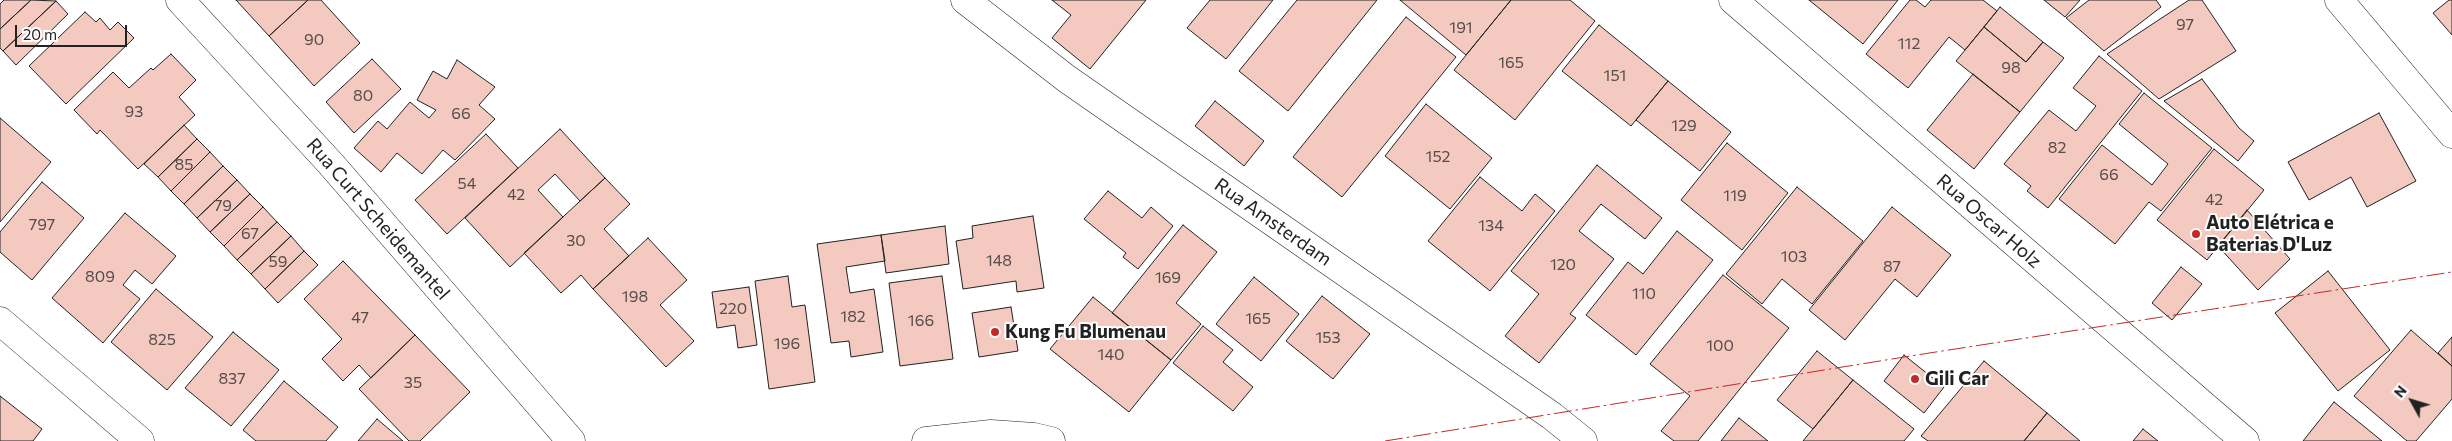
<!DOCTYPE html>
<meta charset="utf-8">
<style>
body{margin:0}
#map{position:relative;width:2452px;height:441px;overflow:hidden;background:#fff;font-family:Commissioner,sans-serif}
canvas{display:block}
.north{position:absolute;left:2387px;top:376px;width:50px;height:50px;-webkit-text-stroke:4px #fff;paint-order:stroke;rotate:309deg;font-size:14px;font-weight:700;line-height:20px;text-align:center;color:#222}
.north::after{content:'';display:block;margin:auto;width:18px;height:22px;background:#222;clip-path:polygon(50% 0,100% 100%,50% 72%,0 100%)}
.scale{position:absolute;left:15px;top:25px;width:112px;height:22px;box-sizing:border-box;border:2px solid #222;border-top:0;padding-left:6px;font-size:15px;line-height:18px;white-space:nowrap;color:#222;-webkit-text-stroke:4px #fff;paint-order:stroke}
</style>
<div id="map">
<canvas width="2452" height="441"></canvas>
<div class="north">N</div>
<div class="scale">20 m</div>
</div>
<script>
const ctx = document.querySelector('canvas').getContext('2d');
ctx.lineJoin = 'round';
function fill(path, color) {
  ctx.fillStyle = color;
  ctx.fill(path, 'evenodd');
}
function shape(rows) {
  const path = new Path2D();
  for (const r of rows) {
    path.moveTo(r[0], r[1]);
    for (let i = 2; i < r.length; i += 2) path.lineTo(r[i], r[i + 1]);
  }
  return path;
}
function trace(path, color, width, dash) {
  ctx.strokeStyle = color;
  ctx.lineWidth = width;
  ctx.lineCap = dash ? 'butt' : 'round';
  ctx.setLineDash(dash || []);
  ctx.stroke(path);
}
function label(font, color, halo, rows, align = 'center') {
  ctx.font = font + ' Commissioner,sans-serif';
  ctx.lineWidth = 4;
  ctx.setLineDash([]);
  ctx.textBaseline = 'middle';
  ctx.strokeStyle = halo;
  ctx.fillStyle = color;
  for (const [text, x, y, turn = 0] of rows) {
    ctx.save();
    ctx.translate(x, y);
    ctx.rotate((+turn || 0) * Math.PI / 180);
    ctx.textAlign = isNaN(turn) ? turn : align;
    if (halo) ctx.strokeText(text, 0, 0);
    ctx.fillText(text, 0, 0);
    ctx.restore();
  }
}
const building = shape([
 [4,0,31,0,0,29,0,4,4,0],
 [31,0,56,1,3,51,0,48,0,29,31,0],
 [236,0,308,0,269,36,236,0],
 [308,0,321,0,360,43,314,86,269,36,308,0],
 [1052,0,1146,0,1090,69,1052,38,1071,15,1052,0],
 [1210,0,1273,0,1226,59,1187,28,1210,0],
 [1297,0,1377,0,1288,111,1239,71,1297,0],
 [1400,0,1511,0,1466,55,1400,0],
 [1511,0,1570,0,1595,21,1515,120,1454,70,1511,0],
 [1809,0,1898,0,1863,44,1809,0],
 [1910,0,1916,0,1925,7,1931,0,1983,0,1997,11,1965,50,1949,37,1908,88,1866,54,1910,0],
 [2044,0,2080,0,2065,17,2044,0],
 [2089,0,2156,0,2161,7,2104,51,2066,18,2089,0],
 [2189,0,2202,0,2236,51,2159,99,2107,54,2189,0],
 [2449,0,2452,0,2452,35,2433,13,2449,0],
 [56,1,68,14,16,65,3,51,56,1],
 [2000,7,2043,42,2026,62,1984,27,2000,7],
 [85,12,96,22,100,18,110,30,118,22,134,38,66,104,29,66,85,12],
 [1406,17,1456,57,1342,197,1293,157,1406,17],
 [1599,25,1668,81,1631,126,1562,71,1599,25],
 [1984,27,2026,62,2043,42,2064,58,2020,112,1956,61,1984,27],
 [171,54,196,80,179,97,195,115,138,169,100,130,97,134,74,110,113,72,129,88,151,68,153,70,171,54],
 [2099,56,2142,91,2048,208,2027,191,2031,186,2004,164,2049,110,2076,131,2096,106,2073,88,2099,56],
 [372,59,401,89,354,133,326,102,372,59],
 [457,60,495,87,479,105,495,119,455,160,443,150,422,174,397,153,381,172,354,148,378,121,387,129,410,102,429,118,436,110,417,100,433,71,447,79,457,60],
 [1973,74,2020,112,1974,169,1927,130,1973,74],
 [2202,79,2239,128,2254,141,2238,161,2164,101,2202,79],
 [1668,81,1731,132,1700,171,1636,120,1668,81],
 [2144,93,2212,148,2161,211,2149,202,2115,244,2059,199,2102,145,2152,185,2168,164,2119,124,2144,93],
 [1215,101,1264,141,1244,166,1195,126,1215,101],
 [1426,104,1492,158,1450,209,1385,156,1426,104],
 [2379,113,2416,181,2367,207,2351,177,2309,200,2288,162,2379,113],
 [0,118,51,162,0,222,0,118],
 [184,125,197,139,158,177,144,164,184,125],
 [560,129,605,178,580,201,555,174,538,190,563,217,510,267,465,218,560,129],
 [486,134,518,168,447,234,415,200,486,134],
 [197,139,210,152,171,191,158,177,197,139],
 [1727,143,1788,193,1742,250,1681,200,1727,143],
 [2214,149,2264,190,2207,260,2157,220,2214,149],
 [210,152,223,166,184,204,171,191,210,152],
 [1597,165,1662,218,1645,239,1601,204,1579,231,1614,259,1570,314,1576,318,1539,363,1505,336,1539,294,1511,271,1597,165],
 [223,166,237,180,197,218,184,204,223,166],
 [1480,177,1522,211,1535,194,1555,211,1490,291,1428,241,1480,177],
 [605,178,630,204,604,229,629,256,593,289,581,275,561,293,524,253,605,178],
 [237,180,250,194,210,232,197,218,237,180],
 [42,182,84,218,32,280,0,252,0,232,42,182],
 [1797,187,1863,241,1812,304,1782,279,1762,304,1726,274,1797,187],
 [1108,191,1142,218,1151,207,1173,226,1138,269,1123,257,1126,253,1084,219,1108,191],
 [250,194,263,207,224,246,210,232,250,194],
 [263,207,277,222,237,260,224,246,263,207],
 [1892,207,1951,255,1917,297,1895,279,1845,340,1809,310,1892,207],
 [2247,210,2290,259,2258,290,2218,246,2247,210],
 [125,213,176,256,152,284,135,270,123,285,140,299,103,343,52,298,125,213],
 [1033,216,1044,288,1017,292,1016,281,963,289,956,241,973,238,972,226,1033,216],
 [277,222,291,236,251,274,237,260,277,222],
 [1183,225,1217,252,1176,303,1201,324,1171,360,1112,313,1183,225],
 [945,226,949,264,886,273,881,235,945,226],
 [1677,231,1713,260,1636,355,1586,315,1628,262,1643,274,1677,231],
 [881,235,885,261,846,267,850,293,874,289,883,352,851,357,849,341,831,343,817,244,881,235],
 [291,236,304,251,265,289,251,274,291,236],
 [648,238,687,280,660,305,694,341,666,367,593,289,648,238],
 [304,251,318,265,278,303,265,289,304,251],
 [343,261,415,335,371,378,359,365,343,381,322,359,342,339,304,299,343,261],
 [2181,267,2202,284,2172,320,2152,303,2181,267],
 [2328,271,2390,350,2338,391,2275,313,2328,271],
 [1723,275,1789,328,1698,441,1674,441,1661,431,1690,396,1650,364,1723,275],
 [788,276,792,307,805,305,815,382,769,389,755,281,788,276],
 [942,276,953,359,900,366,889,283,942,276],
 [1254,277,1299,314,1261,361,1216,324,1254,277],
 [749,287,757,345,738,348,735,325,717,328,712,292,749,287],
 [156,289,213,337,167,390,111,342,156,289],
 [1322,296,1370,334,1333,379,1286,341,1322,296],
 [1093,297,1171,360,1129,412,1050,349,1093,297],
 [1011,307,1018,351,979,357,972,313,1011,307],
 [1203,326,1233,350,1223,362,1253,387,1233,411,1173,363,1203,326],
 [2411,330,2452,366,2452,399,2416,441,2407,441,2354,396,2411,330],
 [233,332,279,370,231,426,185,388,233,332],
 [415,335,470,392,420,441,409,441,359,389,415,335],
 [2452,337,2452,366,2438,353,2452,337],
 [1817,351,1853,380,1813,429,1777,400,1817,351],
 [1904,355,1944,387,1924,413,1884,381,1904,355],
 [1984,361,2047,413,2024,441,1928,441,1921,436,1984,361],
 [1853,380,1914,429,1904,441,1803,441,1853,380],
 [284,381,338,427,326,441,256,441,243,430,284,381],
 [0,396,42,429,33,441,0,441,0,396],
 [2334,402,2382,441,2303,441,2334,402],
 [2047,413,2080,441,2024,441,2047,413],
 [1739,418,1768,441,1721,441,1739,418],
 [377,419,403,441,358,441,377,419],
 [2143,429,2158,441,2133,441,2143,429]
]);
fill(building, '#f3c9c0');
trace(building, '#222', 1);
const minor = shape([
 [180,0,331,164,571,441],
 [965,0,1067,79,1552,416,1583,441],
 [1733,0,2245,441],
 [2339,0,2452,134],
 [0,321,140,441],
 [926,441,991,434,1034,437,1051,441]
]);
trace(minor, '#222', 29);
trace(minor, '#fff', 28);
trace(shape([
 [1385,441,1923,354,2452,272]
]), '#c62828', 1, [18, 4, 2.5, 4]);
for (const [x, y, r, color] of [
 [2196,234,5,"#c62828"],
 [995,332,5,"#c62828"],
 [1915,379,5,"#c62828"]
]) {
  const dot = new Path2D();
  dot.arc(x, y, r, 0, 2 * Math.PI);
  ctx.fillStyle = color;
  ctx.fill(dot);
  trace(dot, '#fff', 2);
}
label('16px', '#564c4a', null, [
 ["97",2185,25],
 ["191",1461,28],
 ["90",314,40],
 ["112",1909,44],
 ["165",1511,63],
 ["98",2011,68],
 ["151",1615,76],
 ["80",363,96],
 ["93",134,112],
 ["66",461,114],
 ["129",1684,126],
 ["82",2057,148],
 ["152",1438,157],
 ["85",184,165],
 ["66",2109,175],
 ["54",467,184],
 ["42",516,195],
 ["119",1735,196],
 ["42",2214,200],
 ["79",223,206],
 ["797",42,225],
 ["134",1491,226],
 ["67",250,234],
 ["30",576,241],
 ["103",1794,257],
 ["148",999,261],
 ["59",278,262],
 ["120",1563,265],
 ["87",1892,267],
 ["809",100,277],
 ["169",1168,278],
 ["110",1644,294],
 ["198",635,297],
 ["220",733,309],
 ["182",853,317],
 ["47",360,318],
 ["165",1258,319],
 ["166",921,321],
 ["153",1328,338],
 ["825",162,340],
 ["196",787,344],
 ["100",1720,346],
 ["140",1111,355],
 ["837",232,379],
 ["35",413,383]
]);
label('19px', '#222', '#fff', [
 ["Rua Curt Scheidemantel",378,219,49],
 ["Rua Oscar Holz",1989,221,41],
 ["Rua Amsterdam",1273,222,35]
]);
label('bold 19px', '#222', '#fff', [
 ["Auto Elétrica e",2206,223],
 ["Baterias D'Luz",2206,245],
 ["Kung Fu Blumenau",1005,332],
 ["Gili Car",1925,379]
], 'left');
</script>
